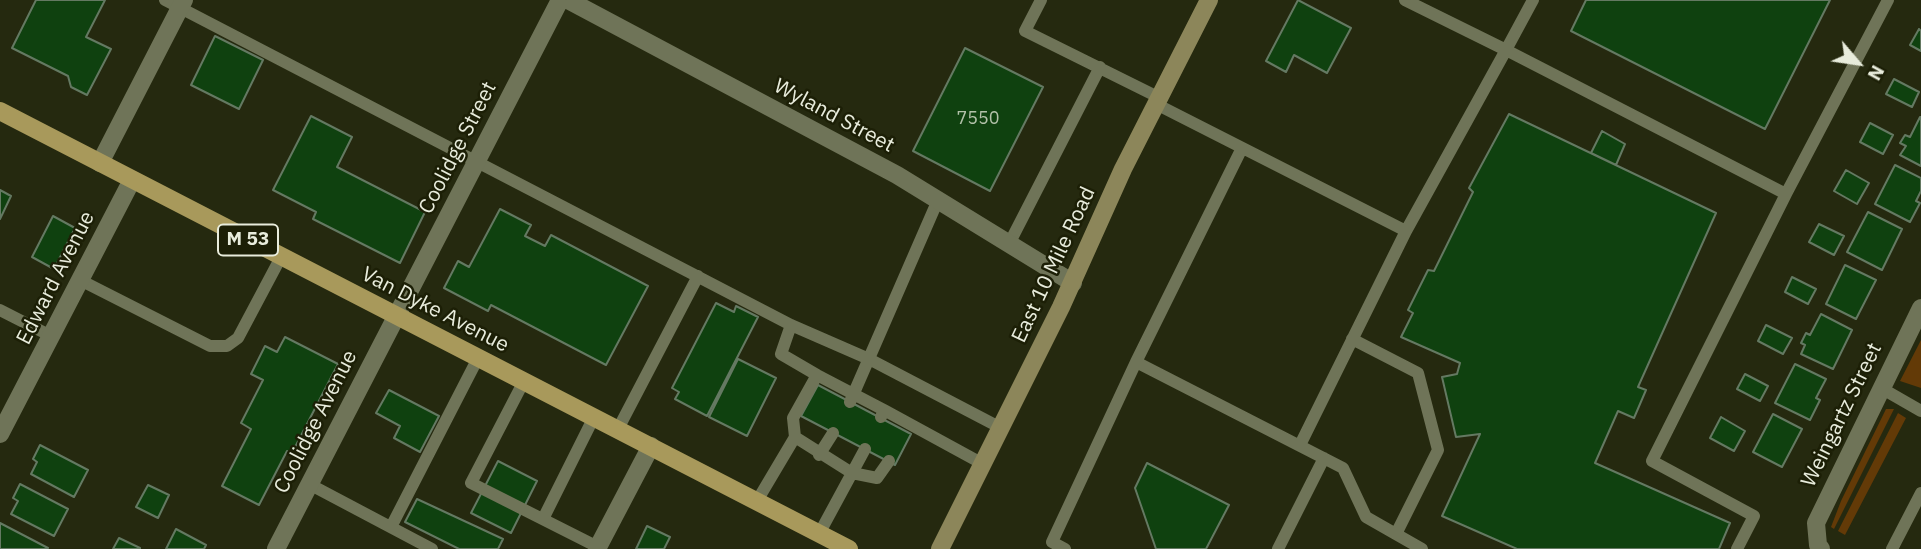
<!DOCTYPE html>
<style>
body{margin:0}
#map{position:relative;width:1921px;height:549px;overflow:hidden;background:#25290f;font-family:"IBM Plex Sans",sans-serif}
canvas{display:block}
.north{position:absolute;left:1823px;top:28px;width:70px;height:70px;-webkit-text-stroke:5px #1c1f06;paint-order:stroke;rotate:119deg;font-size:19px;font-weight:700;line-height:28px;text-align:center;color:#e8ecdc}
.north::after{content:'';display:block;margin:auto;width:24px;height:32px;background:#e8ecdc;clip-path:polygon(50% 0,100% 100%,50% 72%,0 100%)}
</style>
<div id="map">
<canvas width="1921" height="549"></canvas>
<div class="north">N</div>
</div>
<script>
const ctx = document.querySelector('canvas').getContext('2d');
ctx.lineJoin = 'round';
function fill(path, color) {
  ctx.fillStyle = color;
  ctx.fill(path, 'evenodd');
}
function shape(rows) {
  const path = new Path2D();
  for (const r of rows) {
    path.moveTo(r[0], r[1]);
    for (let i = 2; i < r.length; i += 2) path.lineTo(r[i], r[i + 1]);
  }
  return path;
}
function trace(path, color, width, dash) {
  ctx.strokeStyle = color;
  ctx.lineWidth = width;
  ctx.lineCap = dash ? 'butt' : 'round';
  ctx.setLineDash(dash || []);
  ctx.stroke(path);
}
function label(font, color, halo, rows, align = 'center') {
  ctx.font = font + ' "IBM Plex Sans",sans-serif';
  ctx.lineWidth = 5;
  ctx.setLineDash([]);
  ctx.textBaseline = 'middle';
  ctx.strokeStyle = halo;
  ctx.fillStyle = color;
  for (const [text, x, y, turn = 0] of rows) {
    ctx.save();
    ctx.translate(x, y);
    ctx.rotate((+turn || 0) * Math.PI / 180);
    ctx.textAlign = isNaN(turn) ? turn : align;
    if (halo) ctx.strokeText(text, 0, 0);
    ctx.fillText(text, 0, 0);
    ctx.restore();
  }
}
fill(shape([
 [1921,340,1921,388,1900,381],
 [1886,409,1894,409,1834,529,1831,527,1841,501],
 [1898,413,1906,418,1845,535,1838,531]
]), '#633a07');
const building = shape([
 [36,0,105,0,86,37,111,49,87,95,71,87,68,76,12,48,36,0],
 [1298,0,1351,28,1327,73,1294,55,1286,72,1266,61,1298,0],
 [1586,0,1830,0,1765,129,1571,31,1586,0],
 [1919,29,1921,31,1921,51,1910,45,1919,29],
 [215,36,263,60,239,109,191,85,215,36],
 [965,48,1043,87,990,191,913,151,965,48],
 [1894,79,1919,92,1912,107,1886,94,1894,79],
 [1509,114,1716,213,1638,387,1646,390,1634,418,1618,411,1595,463,1730,523,1719,549,1517,549,1442,516,1480,434,1456,437,1442,377,1457,374,1460,363,1401,337,1413,313,1408,310,1428,270,1434,271,1473,192,1469,188,1509,114],
 [311,116,352,137,337,167,425,212,400,263,313,219,316,212,273,190,311,116],
 [1920,117,1921,117,1921,166,1900,155,1906,146,1900,143,1905,135,1910,137,1920,117],
 [1870,123,1893,135,1883,154,1860,142,1870,123],
 [1602,131,1625,144,1616,165,1591,153,1602,131],
 [1895,165,1921,178,1921,191,1916,201,1920,203,1910,222,1875,204,1895,165],
 [1846,170,1869,183,1857,204,1834,191,1846,170],
 [0,190,11,196,0,219,0,190],
 [500,209,531,225,525,236,545,246,551,235,648,286,606,365,491,305,488,311,444,288,458,261,469,267,500,209],
 [1868,212,1902,229,1882,270,1847,252,1868,212],
 [53,216,75,228,54,269,32,257,53,216],
 [1819,224,1844,236,1834,255,1809,242,1819,224],
 [1845,265,1876,280,1856,319,1826,304,1845,265],
 [1792,277,1816,289,1808,304,1785,292,1792,277],
 [716,303,734,312,736,306,758,317,707,416,675,399,679,392,672,388,716,303],
 [1821,314,1852,330,1833,369,1801,354,1805,345,1801,343,1806,333,1810,335,1821,314],
 [1766,325,1792,338,1783,354,1758,341,1766,325],
 [285,337,338,364,292,453,287,451,259,505,222,486,251,429,241,423,263,380,251,374,265,346,277,352,285,337],
 [738,359,776,378,747,436,709,417,738,359],
 [1795,364,1826,379,1816,398,1820,400,1810,420,1775,403,1795,364],
 [1745,374,1768,386,1760,401,1737,389,1745,374],
 [818,385,911,434,895,465,801,416,818,385],
 [389,390,439,416,420,452,394,438,400,426,376,413,389,390],
 [1773,414,1802,429,1782,467,1753,452,1773,414],
 [1721,417,1745,431,1734,451,1710,438,1721,417],
 [40,445,88,470,74,497,31,474,37,462,33,459,40,445],
 [498,461,537,481,511,533,471,513,498,461],
 [1147,463,1229,505,1206,549,1156,549,1135,488,1147,463],
 [20,484,68,509,54,536,11,514,18,501,13,498,20,484],
 [148,485,169,495,158,518,136,507,148,485],
 [417,499,503,539,498,549,459,549,405,522,417,499],
 [0,523,48,548,47,549,0,549,0,523],
 [647,526,670,537,664,549,636,549,647,526],
 [176,529,206,545,204,549,166,549,176,529],
 [119,538,140,548,140,549,113,549,119,538]
]);
fill(building, '#0f410f');
trace(building, '#647962', 2);
trace(shape([
 [165,0,791,325,869,359,1001,428],
 [1041,0,1025,31,1160,98],
 [1533,0,1506,50,1786,194,1652,461,1754,516,1737,549],
 [1156,104,1406,231,1506,50,1405,0],
 [1242,148,1136,362,1343,468,1366,517,1422,549],
 [1786,194,1888,0],
 [1009,244,1100,67],
 [80,280,210,346,227,346,238,338,281,257],
 [0,310,51,336],
 [791,325,781,354,817,375],
 [1352,339,1418,373,1438,450,1396,534],
 [524,381,471,483,598,547],
 [1881,388,1921,411],
 [850,402,938,200],
 [881,417,884,410,983,464],
 [618,429,698,276],
 [795,437,852,473,877,478,889,461],
 [1300,445,1406,231],
 [819,455,833,433],
 [309,484,432,549],
 [757,501,795,437,793,418,817,375,884,410],
 [543,519,594,417],
 [391,527,478,358],
 [819,534,865,449],
 [1065,549,1052,542,1136,362],
 [1278,549,1324,458],
 [1892,549,1921,493]
]), '#6f7458', 12);
trace(shape([
 [568,0,897,175,1073,283],
 [100,163,184,0],
 [0,434,132,180],
 [276,549,560,0],
 [597,549,651,446],
 [1821,549,1818,545,1816,523,1921,308]
]), '#6f7458', 18);
trace(shape([
 [940,549,1061,307,1123,169,1209,0]
]), '#8c865a', 18);
trace(shape([
 [0,111,849,549]
]), '#a8995b', 18);
label('18px', '#b2c1a9', null, [
 ["7550",978,119]
]);
for (const [x, y, w] of [
 [248,240,60]
]) {
  const box = new Path2D();
  box.roundRect(x - w / 2, y - 15.5, w, 31, 5);
  ctx.fillStyle = '#1c1f06';
  ctx.fill(box);
  trace(box, '#e8ecdc', 2);
}
label('bold 19px', '#e8ecdc', null, [
 ["M 53",248,240]
]);
label('21px', '#e8ecdc', '#1c1f06', [
 ["Wyland Street",834,116,28],
 ["Coolidge Street",458,148,-63],
 ["East 10 Mile Road",1054,265,-65],
 ["Edward Avenue",56,278,-63],
 ["Van Dyke Avenue",435,310,27],
 ["Weingartz Street",1842,415,-64],
 ["Coolidge Avenue",316,422,-63]
]);
</script>
